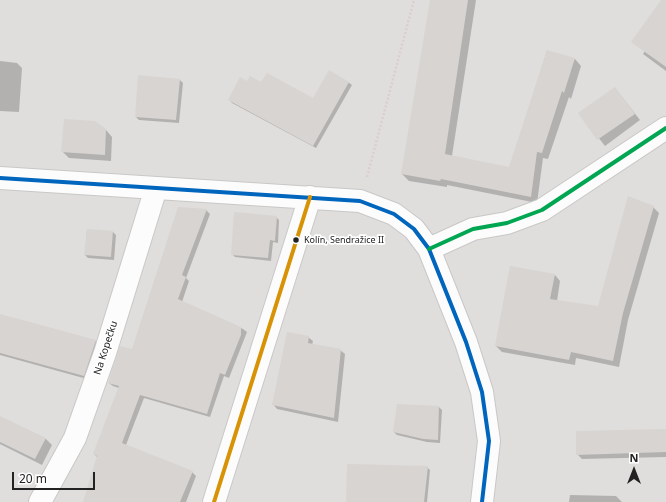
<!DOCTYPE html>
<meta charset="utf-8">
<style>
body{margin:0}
#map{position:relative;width:666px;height:502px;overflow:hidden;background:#f0eeeb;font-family:"Noto Sans",sans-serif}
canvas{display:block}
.north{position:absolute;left:614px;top:450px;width:40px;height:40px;-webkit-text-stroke:3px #fff;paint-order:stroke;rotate:0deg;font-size:11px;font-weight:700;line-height:16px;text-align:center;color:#222}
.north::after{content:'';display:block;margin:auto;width:14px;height:18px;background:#222;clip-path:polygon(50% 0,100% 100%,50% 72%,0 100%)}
.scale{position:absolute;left:12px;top:472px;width:83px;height:18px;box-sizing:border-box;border:2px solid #222;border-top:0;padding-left:5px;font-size:12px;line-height:14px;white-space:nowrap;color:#222;-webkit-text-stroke:3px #fff;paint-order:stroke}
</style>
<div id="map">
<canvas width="666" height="502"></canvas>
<div class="north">N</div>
<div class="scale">20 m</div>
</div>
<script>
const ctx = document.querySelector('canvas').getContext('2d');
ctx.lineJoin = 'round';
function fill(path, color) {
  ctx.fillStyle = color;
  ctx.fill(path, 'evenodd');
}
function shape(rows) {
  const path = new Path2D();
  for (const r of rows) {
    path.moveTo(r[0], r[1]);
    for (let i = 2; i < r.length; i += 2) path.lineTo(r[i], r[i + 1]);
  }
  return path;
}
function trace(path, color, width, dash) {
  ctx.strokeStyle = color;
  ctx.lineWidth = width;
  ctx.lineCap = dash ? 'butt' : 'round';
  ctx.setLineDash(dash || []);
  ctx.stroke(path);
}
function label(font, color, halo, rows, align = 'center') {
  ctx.font = font + ' "Noto Sans",sans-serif';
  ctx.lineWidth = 3.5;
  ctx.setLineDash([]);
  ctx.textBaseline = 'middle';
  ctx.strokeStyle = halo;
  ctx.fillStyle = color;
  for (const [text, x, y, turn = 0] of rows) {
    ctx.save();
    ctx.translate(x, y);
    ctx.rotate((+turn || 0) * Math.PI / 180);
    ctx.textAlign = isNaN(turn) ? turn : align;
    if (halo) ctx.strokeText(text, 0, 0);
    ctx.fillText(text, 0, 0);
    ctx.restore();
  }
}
fill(shape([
 [0,0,666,0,666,502,0,502]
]), '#dfdedc');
fill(shape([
 [431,0,476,0,452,156,510,169,547,51,575,59,581,66,571,99,569,97,548,159,543,158,537,203,447,185,447,187,409,181,402,174],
 [666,17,666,71,643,54],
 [0,61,17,63,22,68,19,112,0,111],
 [180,80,183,83,179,123,139,120,136,117],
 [248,82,261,83,314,100,348,82,352,85,316,148,232,103,229,99],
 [615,88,640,120,605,146,579,113],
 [106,130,112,137,111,161,69,158,62,151],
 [653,207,659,213,628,320,619,367,576,358,575,365,502,352,496,346,555,275,560,281,557,301,599,307],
 [206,210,210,214,186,278,189,281,182,302,243,329,247,332,229,378,224,376,210,417,144,398,126,445,192,472,196,476,186,502,122,502,98,458,94,454,119,388,113,386,109,383,132,351],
 [276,217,279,220,278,243,273,242,271,261,235,257,232,254],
 [87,230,113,232,116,235,114,260,88,258,85,255],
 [0,316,95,341,99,344,87,379,0,355],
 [308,337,313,341,312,345,340,350,345,354,338,422,277,409,273,404],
 [398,405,439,407,442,410,440,443,427,442,397,435,394,432],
 [0,417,46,439,52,445,42,465,0,444],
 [666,430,666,457,582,459,577,454],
 [427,467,430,470,427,502,347,502],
 [570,495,616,496,622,502,569,502]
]), '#0003');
fill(shape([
 [430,0,468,0,445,154,509,167,547,50,575,58,564,93,562,91,542,153,537,152,531,197,441,179,440,181,401,174],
 [661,0,666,0,666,67,631,42],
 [329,70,349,82,313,146,228,100,240,77,247,81,250,76,261,82,267,73,313,98],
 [138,75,180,79,176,120,135,117],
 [615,87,635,114,597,140,578,113],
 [64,119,95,121,106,129,105,155,61,152],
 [628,196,654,206,623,313,613,361,571,352,569,360,495,346,510,266,555,274,550,299,598,306],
 [178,207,207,209,182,275,186,277,178,299,241,327,241,335,225,375,220,373,207,414,140,395,122,443,193,471,180,502,83,502,97,456,93,454,119,386,108,383,120,346,132,349],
 [234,212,277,216,275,241,270,240,268,258,231,255],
 [87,229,113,231,111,257,84,255],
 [0,314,96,340,84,376,0,353],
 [287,332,309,336,308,343,341,349,334,418,272,405],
 [397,404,439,406,438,440,423,439,393,432],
 [0,416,46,438,35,459,0,442],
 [666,429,666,452,576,455,576,431],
 [347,464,428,466,424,502,346,502]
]), '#d7d4d2');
const street = shape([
 [0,178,360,201,394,214,414,229,429,249,466,342,482,392,489,441,482,502],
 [429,249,473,229,507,223,542,210,666,128],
 [40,502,75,438,105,353,156,188],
 [214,502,310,197]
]);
trace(street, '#c9c8c7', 24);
trace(shape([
 [367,177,414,0]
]), '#dccecd', 2.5, [2, 2]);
trace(street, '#fdfcfc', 22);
trace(shape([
 [0,178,360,201,394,214,414,229,429,249,466,342,482,392,489,441,482,502]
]), '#0065bd', 4);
trace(shape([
 [429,249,473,229,507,223,542,210,666,128]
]), '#00a651', 4);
trace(shape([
 [214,502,310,197]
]), '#d79205', 4);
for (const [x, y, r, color] of [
 [296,240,3.5,"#222"]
]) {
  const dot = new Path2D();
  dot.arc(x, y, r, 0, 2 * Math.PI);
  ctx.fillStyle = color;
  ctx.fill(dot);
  trace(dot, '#fff', 1.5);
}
label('9px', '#222', '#fff', [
 ["Kolín, Sendražice II",304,240]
], 'left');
label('10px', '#222', '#fff', [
 ["Na Kopečku",106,348,-72]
]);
</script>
